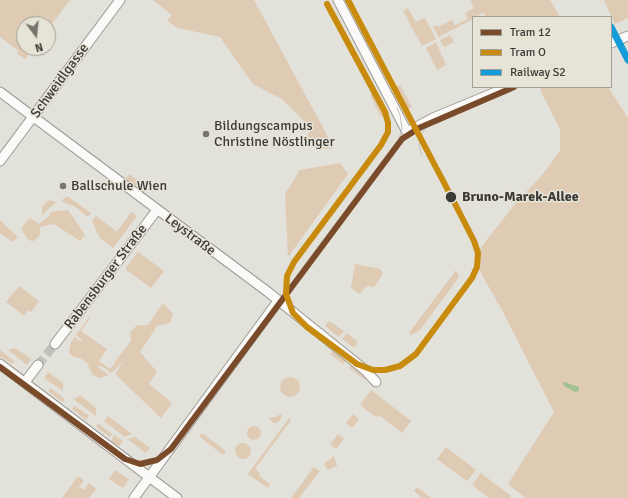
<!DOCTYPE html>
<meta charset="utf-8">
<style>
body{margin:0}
#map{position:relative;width:628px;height:498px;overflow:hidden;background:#e2e1da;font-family:Signika,sans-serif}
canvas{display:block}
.legend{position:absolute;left:472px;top:16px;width:140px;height:72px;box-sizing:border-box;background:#e6e4d7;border:1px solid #a2a097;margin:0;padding:5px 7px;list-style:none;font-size:12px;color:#3b3a36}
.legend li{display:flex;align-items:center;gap:8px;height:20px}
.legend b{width:20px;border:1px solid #a2a097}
.north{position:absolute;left:16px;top:16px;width:40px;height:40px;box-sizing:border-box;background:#e6e4d7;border:1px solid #a2a097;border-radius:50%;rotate:165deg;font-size:11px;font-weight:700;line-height:16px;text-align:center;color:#3b3a36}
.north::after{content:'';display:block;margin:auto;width:14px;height:18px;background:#75746f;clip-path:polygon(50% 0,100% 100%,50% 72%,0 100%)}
</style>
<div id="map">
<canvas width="628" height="498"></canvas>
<ul class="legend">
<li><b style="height:5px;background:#7a4b2a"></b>Tram 12</li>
<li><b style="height:5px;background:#c88b0e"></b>Tram O</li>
<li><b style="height:5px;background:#159dd9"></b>Railway S2</li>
</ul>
<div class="north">N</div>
</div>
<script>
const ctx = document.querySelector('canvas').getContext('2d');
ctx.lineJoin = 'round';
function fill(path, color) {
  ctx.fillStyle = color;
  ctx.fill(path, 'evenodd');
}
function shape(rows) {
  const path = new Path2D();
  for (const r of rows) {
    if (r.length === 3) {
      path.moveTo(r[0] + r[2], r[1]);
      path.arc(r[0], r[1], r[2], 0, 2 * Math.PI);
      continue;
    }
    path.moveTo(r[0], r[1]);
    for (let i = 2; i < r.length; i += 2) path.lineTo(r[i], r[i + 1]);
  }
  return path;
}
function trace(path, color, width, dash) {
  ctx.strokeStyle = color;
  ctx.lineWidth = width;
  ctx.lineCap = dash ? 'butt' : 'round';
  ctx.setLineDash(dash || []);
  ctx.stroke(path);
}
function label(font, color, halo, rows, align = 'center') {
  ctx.font = font + ' Signika,sans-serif';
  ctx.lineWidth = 3;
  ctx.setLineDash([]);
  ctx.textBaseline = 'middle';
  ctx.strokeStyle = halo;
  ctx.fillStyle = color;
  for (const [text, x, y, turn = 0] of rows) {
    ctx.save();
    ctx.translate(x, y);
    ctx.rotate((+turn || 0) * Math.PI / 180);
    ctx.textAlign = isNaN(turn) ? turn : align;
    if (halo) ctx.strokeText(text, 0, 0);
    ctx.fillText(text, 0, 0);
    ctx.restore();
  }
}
fill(shape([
 [0,0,70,0,48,29,48,24,24,24,24,48,34,48,25,59,17,54,19,51,0,37],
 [153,0,254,0,334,148,325,149,312,142,307,135,312,129,282,99,253,84,220,37,178,28,167,21,172,15],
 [470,0,550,0,560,17,483,17,485,16,484,13,473,17,473,19,439,37,433,27,436,25,438,27,452,20,455,25,468,19,465,13,474,8],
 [604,0,628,0,628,18,615,24],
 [408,8,416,22,425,18,436,39,422,46,403,11],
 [450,35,454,42,444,47,440,40],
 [436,42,446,65,437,70,426,48],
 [400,85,412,107,405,110,394,89],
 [545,87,608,87,628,118,628,498,526,498,508,484,554,412,503,312,478,268,478,251,515,204,542,175,560,151,560,129,540,89],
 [376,91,389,113,381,117,370,95],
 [340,163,348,174,288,257,285,194,300,170],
 [129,174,148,188,143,194,125,180],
 [67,196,91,213,88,217,74,206,61,201],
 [49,200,56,202,42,215,42,206],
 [68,210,85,235,80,241,54,224,40,227,40,234,38,238,33,241,28,240,21,228,30,218,39,224,48,217,51,212],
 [131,212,137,216,113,248,100,238,92,221,96,216,117,232],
 [0,220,18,237,13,242,0,233],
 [138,252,164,271,151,288,125,269],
 [355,264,380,269,383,274,374,287,366,286,360,294,351,288],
 [456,270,459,277,420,330,411,335,409,333],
 [19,286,39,301,31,312,28,310,24,316,6,302],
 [163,303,173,314,170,323,157,326,140,352,157,372,149,384,172,403,161,418,115,374,123,362,111,373,100,365,98,367,109,375,99,378,92,374,87,363,82,359,72,356,69,352,71,342,75,337,81,342,82,340,76,335,90,316,91,317,81,331,107,349,99,361,110,369,113,365,115,366,114,363,131,341,130,333,134,328,138,325,148,325],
 [329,321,344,331,339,337,325,326],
 [347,333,358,342,354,348,342,339],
 [15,348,31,359,27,365,8,350],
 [0,350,14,361,12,364,0,356],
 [332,351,346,361,343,364,330,354],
 [351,365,367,376,364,379,349,368],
 [48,372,63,383,63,391,44,378],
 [290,387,10],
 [51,388,65,399,62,402,48,391],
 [371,390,411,421,402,433,379,415,376,417,360,405],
 [81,396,96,408,96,416,73,399],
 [75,406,89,416,86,420,72,409],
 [282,413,281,418,277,423,273,423,270,420,269,418,276,417],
 [353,414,359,419,352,428,346,423],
 [108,416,132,434,125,437,104,421],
 [289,418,291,420,255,469,260,473,259,476,270,484,268,488,248,474],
 [98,423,112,434,110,437,96,427],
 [254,433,7],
 [202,433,226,451,223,455,199,436],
 [338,434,344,439,336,449,330,444],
 [114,435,123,441,119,446,111,442],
 [135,437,150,448,146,453,127,439],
 [243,451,8],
 [446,447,476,470,467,481,437,459],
 [334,456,337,466,328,470,324,464],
 [314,467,320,471,299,498,291,498],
 [115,470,129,479,123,488,109,479],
 [481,473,511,496,510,498,489,498,472,485],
 [78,476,84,480,79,487,84,490,89,483,96,489,89,498,62,498],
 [417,487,431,498,422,498,414,491]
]), '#dfcab4');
fill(shape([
 [564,382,579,387,579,391,575,392,564,386,563,383]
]), '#a2c190');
trace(shape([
 [38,365,55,344]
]), '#c1c0b9', 9, [9, 4.5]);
const street = shape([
 [338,0,407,132,433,118,508,87],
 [611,43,628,36],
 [0,92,268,292,365,370,376,382],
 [0,161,120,0],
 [55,344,157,210],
 [0,364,177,498],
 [25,382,38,365],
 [134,498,278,301]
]);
trace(street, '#9b9a95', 11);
trace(street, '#fbfaf9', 9);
trace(shape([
 [394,149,399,140,402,129,400,115,397,108],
 [422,156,419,146,421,135,426,127,435,121]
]), '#c3c2c0', 1);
trace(shape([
 [611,27,628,60]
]), '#159dd9', 7);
trace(shape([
 [0,367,125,459,140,464,157,460,171,449,402,139,419,128,514,87]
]), '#7a4b2a', 6);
trace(shape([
 [327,4,385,112,388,123,388,132,381,145,294,262,287,276,286,294,293,313,307,327,357,364,373,370,385,370,400,366,416,354,472,278,477,267,478,253,474,241,451,196,348,0]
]), '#c88b0e', 6);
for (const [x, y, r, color] of [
 [206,134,4,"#75746f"],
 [63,186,4,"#75746f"],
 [451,197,6,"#3b3a36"]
]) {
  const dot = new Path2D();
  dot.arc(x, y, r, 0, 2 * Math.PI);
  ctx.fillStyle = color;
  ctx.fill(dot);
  trace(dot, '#e6e4d7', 1.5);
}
label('14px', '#3b3a36', '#e6e4d7', [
 ["Schweidlgasse",60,81,-54],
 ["Leystraße",190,235,37],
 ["Rabensburger Straße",106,277,-53]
]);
label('14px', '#3b3a36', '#e6e4d7', [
 ["Bildungscampus",214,126],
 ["Christine Nöstlinger",214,142],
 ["Ballschule Wien",71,186]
], 'left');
label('bold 14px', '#3b3a36', '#e6e4d7', [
 ["Bruno-Marek-Allee",462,197]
], 'left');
</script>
